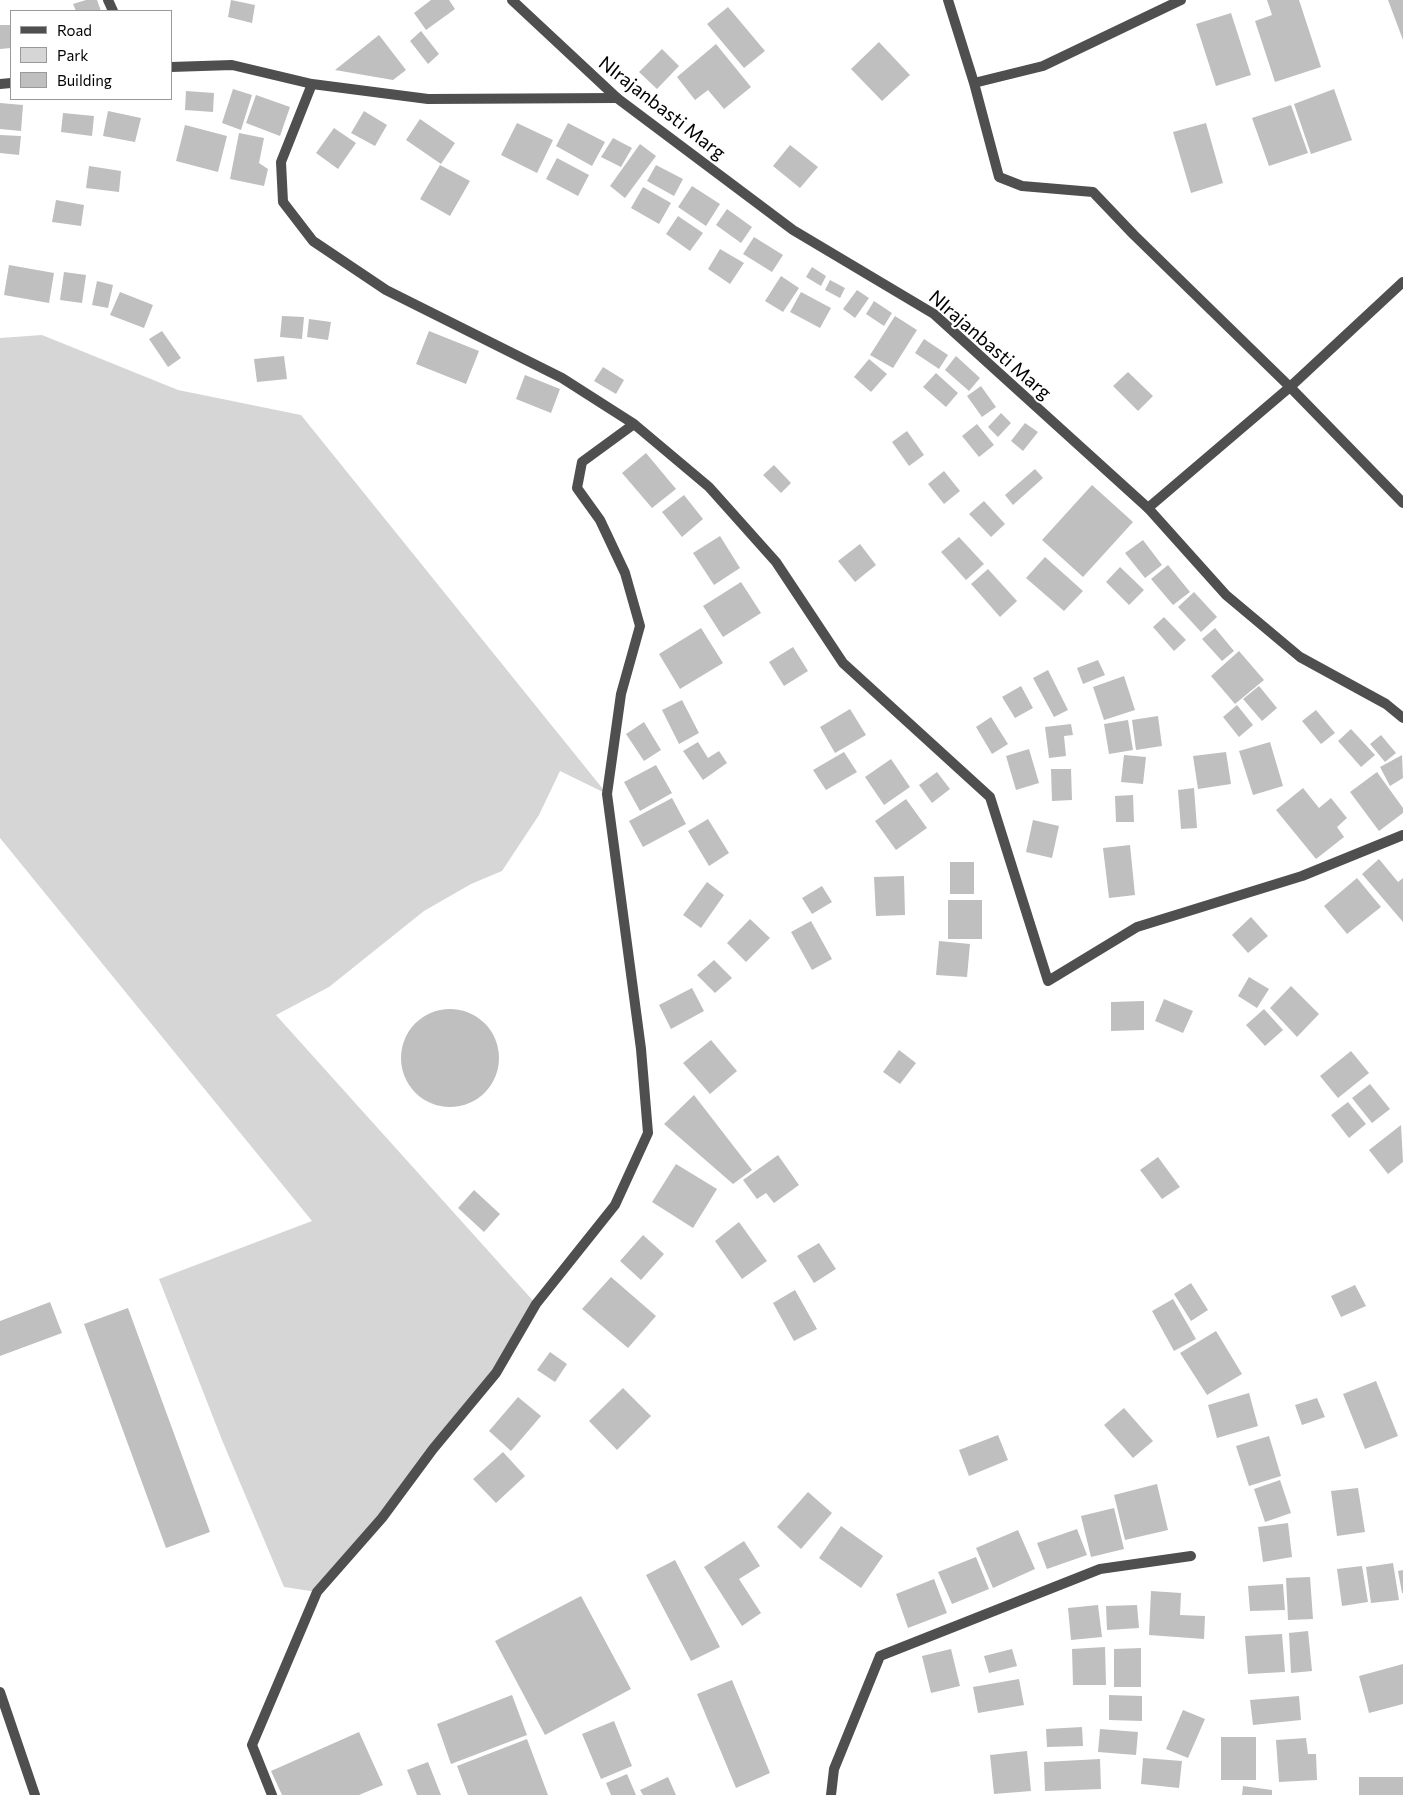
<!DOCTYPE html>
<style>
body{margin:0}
#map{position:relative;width:1403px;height:1795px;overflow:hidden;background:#fff;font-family:Commissioner,sans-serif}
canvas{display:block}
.legend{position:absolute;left:10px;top:10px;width:162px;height:90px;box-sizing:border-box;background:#fff;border:1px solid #999;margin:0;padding:6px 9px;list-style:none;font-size:15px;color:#000}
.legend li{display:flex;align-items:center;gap:10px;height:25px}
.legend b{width:25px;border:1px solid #999}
</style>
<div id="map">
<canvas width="1403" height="1795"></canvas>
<ul class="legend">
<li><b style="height:6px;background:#4f4f4f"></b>Road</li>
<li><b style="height:14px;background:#d6d6d6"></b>Park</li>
<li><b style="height:14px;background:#bfbfbf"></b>Building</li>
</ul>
</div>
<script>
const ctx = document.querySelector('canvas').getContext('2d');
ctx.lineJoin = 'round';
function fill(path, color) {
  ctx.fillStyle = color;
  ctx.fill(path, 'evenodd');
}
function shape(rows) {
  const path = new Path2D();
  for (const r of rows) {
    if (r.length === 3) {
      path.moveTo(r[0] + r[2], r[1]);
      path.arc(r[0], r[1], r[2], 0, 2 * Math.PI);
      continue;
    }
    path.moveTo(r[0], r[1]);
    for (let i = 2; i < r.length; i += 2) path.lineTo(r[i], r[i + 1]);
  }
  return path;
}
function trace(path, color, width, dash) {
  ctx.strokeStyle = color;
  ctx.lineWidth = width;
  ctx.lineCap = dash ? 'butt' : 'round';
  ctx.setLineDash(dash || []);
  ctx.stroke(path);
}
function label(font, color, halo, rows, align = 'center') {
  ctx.font = font + ' Commissioner,sans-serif';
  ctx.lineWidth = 4;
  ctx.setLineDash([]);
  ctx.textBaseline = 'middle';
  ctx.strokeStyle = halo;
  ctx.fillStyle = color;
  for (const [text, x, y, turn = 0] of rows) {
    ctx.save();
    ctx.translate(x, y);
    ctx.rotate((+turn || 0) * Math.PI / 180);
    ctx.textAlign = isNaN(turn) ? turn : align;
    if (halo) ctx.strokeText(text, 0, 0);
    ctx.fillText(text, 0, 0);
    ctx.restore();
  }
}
fill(shape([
 [42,335,178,390,301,415,607,794,560,771,539,815,502,871,471,884,424,911,329,987,276,1015,536,1304,496,1373,317,1592,284,1587,222,1440,159,1279,312,1221,0,838,0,338]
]), '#d6d6d6');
fill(shape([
 [86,0,97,0,101,11,76,11,73,4],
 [231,0,255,5,252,23,228,17],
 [431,0,449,0,455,9,426,30,414,13],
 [1267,0,1299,0,1321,67,1275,82,1255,21,1272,15],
 [1388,0,1403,0,1403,40],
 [728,7,765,51,744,68,707,24],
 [1231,13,1251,75,1216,86,1196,24],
 [0,25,11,25,11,48,0,49],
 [421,31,439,54,428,64,410,41],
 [379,35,406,70,393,80,335,70],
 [879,42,910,75,882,101,851,69],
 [716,44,751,87,724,109,708,90,695,100,677,77],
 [662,49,679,66,657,89,639,72],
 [233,89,252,95,241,130,222,123],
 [1334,89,1352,140,1311,154,1294,104],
 [186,91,214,93,213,112,185,110],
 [256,95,290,107,280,136,246,123],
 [0,103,23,105,21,131,0,129],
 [1291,105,1308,153,1269,166,1252,118],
 [108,111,141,118,135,142,103,136],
 [364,111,387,125,375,146,351,133],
 [63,113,94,116,92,136,61,132],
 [420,119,455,143,441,164,406,140],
 [517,123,553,140,537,173,501,155],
 [568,123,605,142,592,166,556,146],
 [1206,123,1223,183,1191,193,1173,132],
 [185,125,227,136,218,172,176,161],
 [334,128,356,143,338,169,316,153],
 [239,133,264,138,259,163,268,169,264,186,230,179],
 [0,135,21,136,19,155,0,153],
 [613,138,632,148,621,167,601,157],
 [640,144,656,156,625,198,610,186],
 [790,145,818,167,800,188,773,166],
 [557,158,589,175,578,196,546,179],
 [440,165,470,181,450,216,420,199],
 [656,165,683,179,674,196,647,181],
 [89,166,121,171,119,192,86,188],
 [692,186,720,204,706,226,678,207],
 [643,187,671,203,659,224,631,208],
 [56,200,84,205,81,226,52,222],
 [727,209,752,227,741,243,716,225],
 [678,216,703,233,690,251,666,234],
 [754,237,783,255,772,272,743,254],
 [720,249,744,263,730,284,708,269],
 [9,265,54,273,49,303,4,295],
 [812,267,826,276,821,286,806,277],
 [64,272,86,275,82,303,60,300],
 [781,276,799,288,783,312,765,301],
 [830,280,845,288,840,298,825,290],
 [97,281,113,285,108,308,92,305],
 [857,290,869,298,855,318,843,309],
 [120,292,153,305,144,328,110,315],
 [801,292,831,308,820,328,790,312],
 [874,301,892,313,884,326,866,314],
 [282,316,304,317,302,339,280,337],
 [895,316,917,330,893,368,870,355],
 [309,319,331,322,328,340,307,337],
 [162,331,181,358,168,367,149,339],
 [429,331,479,351,466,384,416,364],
 [924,339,948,355,939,369,915,353],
 [284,356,287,379,257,382,254,359],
 [956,356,980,378,969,391,945,370],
 [869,359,887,374,871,392,854,377],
 [603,367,624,380,616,394,594,381],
 [1128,372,1153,396,1138,411,1113,386],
 [936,373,958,393,946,407,923,387],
 [525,375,560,389,551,413,516,399],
 [981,386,996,407,982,417,967,396],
 [1001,413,1011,423,998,437,988,427],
 [1025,423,1038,432,1023,451,1011,441],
 [977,424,994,445,979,457,962,436],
 [907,431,924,455,909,466,892,442],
 [646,453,676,489,652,508,622,473],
 [774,465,791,483,781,493,763,475],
 [1035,469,1043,478,1013,505,1005,495],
 [944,471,960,491,944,504,928,484],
 [1092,485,1133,522,1083,577,1042,540],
 [684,495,703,519,682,537,662,512],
 [984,501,1005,524,991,537,969,514],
 [720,536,740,568,714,585,693,553],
 [959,537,984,564,966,580,941,552],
 [1143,540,1162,565,1145,578,1125,553],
 [860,544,876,565,855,582,838,561],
 [1045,557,1083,591,1064,611,1026,578],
 [1168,565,1190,592,1173,605,1151,579],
 [1120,567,1144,590,1129,605,1106,582],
 [988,569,1017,601,1000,617,971,584],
 [741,582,761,613,723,637,703,606],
 [1194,592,1217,617,1201,632,1178,607],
 [1164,617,1186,640,1174,651,1153,627],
 [701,628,723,663,680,689,659,654],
 [1215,628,1234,651,1222,661,1202,639],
 [793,647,808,671,784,686,769,662],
 [1239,651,1264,680,1235,704,1211,676],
 [1098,660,1105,675,1083,684,1077,668],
 [1048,670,1068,710,1054,717,1033,678],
 [1124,676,1135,710,1104,720,1093,687],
 [1021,686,1033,708,1015,718,1002,697],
 [1259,686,1277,708,1262,721,1243,699],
 [682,700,699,733,679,744,662,710],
 [1237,705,1253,725,1239,737,1223,717],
 [850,709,866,735,835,753,820,727],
 [1316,710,1335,733,1321,744,1302,721],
 [1158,716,1162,746,1136,750,1132,720],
 [991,717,1008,744,992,754,976,727],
 [1128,720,1133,750,1109,754,1104,724],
 [644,722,661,750,644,761,626,734],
 [1071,724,1073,735,1064,736,1066,756,1049,758,1045,727],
 [1351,729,1375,755,1361,767,1338,741],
 [1381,735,1396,753,1385,762,1370,744],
 [698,742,708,758,719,751,727,763,703,780,683,751],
 [1270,742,1283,786,1253,795,1239,751],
 [1029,749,1039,783,1016,790,1006,756],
 [844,752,857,772,826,790,813,770],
 [1226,752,1231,784,1198,789,1193,756],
 [1124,755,1146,757,1143,784,1121,782],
 [1402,755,1403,778,1390,786,1380,767],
 [891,759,910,787,884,805,865,777],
 [656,765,672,793,640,811,624,782],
 [1051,769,1071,769,1072,800,1052,801],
 [937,772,950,789,932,803,919,785],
 [1377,772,1403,808,1403,813,1379,831,1350,792],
 [1194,788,1197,828,1181,829,1178,790],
 [1303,788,1319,808,1331,798,1347,818,1337,827,1344,837,1316,859,1276,810],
 [1133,795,1134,822,1116,822,1115,796],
 [672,798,686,824,643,847,629,821],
 [906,799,927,828,896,850,875,821],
 [708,819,729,853,709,866,688,831],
 [1033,820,1059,826,1052,858,1026,852],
 [1130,845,1135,895,1109,898,1103,848],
 [1379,859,1398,882,1403,878,1403,922,1362,874],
 [950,862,974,862,974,894,950,894],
 [904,876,905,915,876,916,874,877],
 [1357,878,1381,907,1347,934,1324,906],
 [707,882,724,895,701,928,683,915],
 [822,886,832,902,812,914,802,898],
 [948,900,982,900,982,939,948,939],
 [1251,917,1268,936,1248,953,1232,935],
 [750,919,770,938,746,962,727,943],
 [811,921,832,959,812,970,791,932],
 [939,941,970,944,967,977,936,975],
 [714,960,732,978,715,993,697,975],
 [1249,977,1269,989,1257,1008,1238,996],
 [1291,986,1319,1014,1297,1037,1270,1008],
 [692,988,704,1011,671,1029,659,1005],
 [1164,999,1193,1011,1183,1033,1155,1021],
 [1144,1001,1144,1030,1111,1031,1111,1002],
 [450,1058,49],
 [1264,1009,1283,1030,1265,1046,1246,1025],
 [711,1040,737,1071,710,1094,683,1063],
 [899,1050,916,1063,900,1084,883,1072],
 [1351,1051,1369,1073,1338,1098,1320,1076],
 [1370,1084,1390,1109,1372,1123,1352,1098],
 [694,1095,752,1170,733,1184,664,1124],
 [1348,1102,1366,1124,1349,1138,1331,1115],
 [1401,1125,1403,1162,1388,1174,1369,1150],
 [778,1155,799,1185,774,1203,766,1193,757,1199,743,1180],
 [1158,1157,1180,1187,1162,1199,1140,1170],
 [676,1164,717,1189,693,1228,652,1202],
 [474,1190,500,1214,484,1232,458,1208],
 [739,1222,767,1261,742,1279,715,1241],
 [643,1235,664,1254,641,1280,620,1261],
 [819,1243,836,1269,814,1283,797,1256],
 [611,1277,656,1316,628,1348,582,1309],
 [1191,1283,1208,1310,1191,1321,1174,1294],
 [1355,1285,1366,1306,1341,1317,1331,1296],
 [795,1290,817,1329,794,1341,773,1303],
 [1173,1299,1196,1339,1174,1351,1152,1311],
 [50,1302,62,1333,0,1356,0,1321],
 [128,1308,210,1532,166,1548,84,1324],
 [1216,1331,1242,1374,1207,1395,1180,1353],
 [550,1352,567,1364,555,1382,537,1370],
 [1376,1381,1398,1436,1365,1449,1343,1394],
 [623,1388,651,1416,617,1450,589,1421],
 [1249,1393,1258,1426,1217,1438,1208,1405],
 [518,1397,541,1416,511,1451,489,1431],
 [1317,1398,1325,1417,1302,1425,1295,1405],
 [1124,1408,1153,1441,1133,1458,1104,1425],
 [998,1435,1008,1460,969,1476,959,1450],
 [1269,1436,1281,1476,1249,1486,1236,1446],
 [503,1452,525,1476,496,1503,473,1479],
 [1280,1480,1291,1513,1265,1522,1254,1489],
 [1157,1484,1168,1530,1125,1540,1114,1495],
 [1358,1488,1365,1532,1337,1536,1331,1491],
 [808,1492,832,1513,801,1549,777,1527],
 [1114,1508,1124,1549,1091,1557,1081,1516],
 [1288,1523,1292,1557,1263,1562,1258,1527],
 [841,1526,883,1556,861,1588,819,1558],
 [1077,1529,1087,1555,1047,1569,1037,1543],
 [1018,1530,1035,1569,993,1588,976,1548],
 [744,1541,760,1566,739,1579,761,1613,742,1626,704,1567],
 [976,1557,989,1589,952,1604,938,1572],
 [675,1560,720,1647,691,1661,646,1575],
 [1393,1563,1399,1600,1371,1603,1366,1567],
 [1362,1566,1368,1602,1342,1606,1337,1569],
 [1403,1570,1403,1593,1402,1593,1398,1571],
 [1310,1577,1313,1619,1288,1620,1286,1578],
 [934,1579,947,1613,908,1628,896,1594],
 [1283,1584,1285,1610,1250,1611,1248,1586],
 [1151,1591,1181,1593,1180,1615,1205,1616,1204,1639,1149,1635],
 [581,1596,631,1689,545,1735,495,1641],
 [1098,1605,1102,1637,1071,1640,1068,1608],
 [1137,1605,1139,1628,1107,1630,1106,1606],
 [1308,1631,1312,1671,1291,1673,1289,1633],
 [1282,1634,1285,1672,1248,1674,1245,1636],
 [1105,1647,1106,1685,1073,1685,1072,1649],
 [1141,1648,1141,1687,1114,1687,1114,1649],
 [951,1649,960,1686,931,1693,922,1656],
 [1012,1649,1017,1666,989,1673,984,1656],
 [1403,1664,1403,1704,1369,1713,1359,1676],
 [1019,1679,1024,1705,978,1713,973,1687],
 [732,1680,770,1773,736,1788,697,1694],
 [512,1695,527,1735,451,1764,437,1724],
 [1109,1695,1142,1696,1142,1721,1109,1720],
 [1299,1696,1301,1720,1253,1725,1250,1700],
 [1183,1710,1205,1719,1188,1758,1166,1749],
 [614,1721,632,1766,601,1779,582,1734],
 [1082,1727,1083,1746,1047,1747,1046,1729],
 [1100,1729,1138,1732,1136,1755,1098,1752],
 [359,1732,383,1785,359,1795,282,1795,271,1771],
 [1221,1737,1256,1737,1256,1780,1221,1780],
 [1306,1738,1308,1754,1316,1754,1317,1780,1279,1782,1276,1740],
 [527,1739,548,1795,468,1795,457,1766],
 [1027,1751,1031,1791,994,1794,990,1755],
 [1143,1758,1182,1761,1179,1788,1141,1784],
 [1100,1759,1101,1789,1045,1791,1044,1762],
 [428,1762,441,1795,417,1795,407,1770],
 [627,1774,636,1795,611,1795,606,1783],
 [668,1777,676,1795,643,1795,640,1790],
 [1359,1777,1403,1777,1403,1795,1359,1795],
 [1243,1786,1272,1790,1272,1795,1242,1795]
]), '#bfbfbf');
trace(shape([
 [0,1692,35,1795]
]), '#4f4f4f', 10);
trace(shape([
 [108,0,113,11],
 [948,0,974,83,1043,66,1181,0],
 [171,67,232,65,312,84,428,99,617,98],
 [974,83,999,177,1022,186,1093,192,1134,235,1290,387,1403,503],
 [0,84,11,83],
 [634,424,709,487,776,562,843,663,990,797,1048,981,1137,927,1302,876,1403,835],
 [1148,508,1290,387,1403,282],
 [272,1795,252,1745,317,1592,382,1518,433,1449,496,1373,536,1304,615,1205,648,1133,641,1049,607,794,621,694,640,626,625,573,600,520,577,488,582,462,634,424,562,378,386,290,313,241,283,202,281,162,312,84],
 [831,1795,834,1769,880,1656,1100,1569,1191,1556]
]), '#4f4f4f', 10);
trace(shape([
 [512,0,617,98,793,230,934,314,1148,508,1226,595,1300,657,1386,704,1403,718]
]), '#4f4f4f', 10);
label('19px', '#000', '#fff', [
 ["NIrajanbasti Marg",662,108,38],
 ["NIrajanbasti Marg",990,345,41]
]);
</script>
